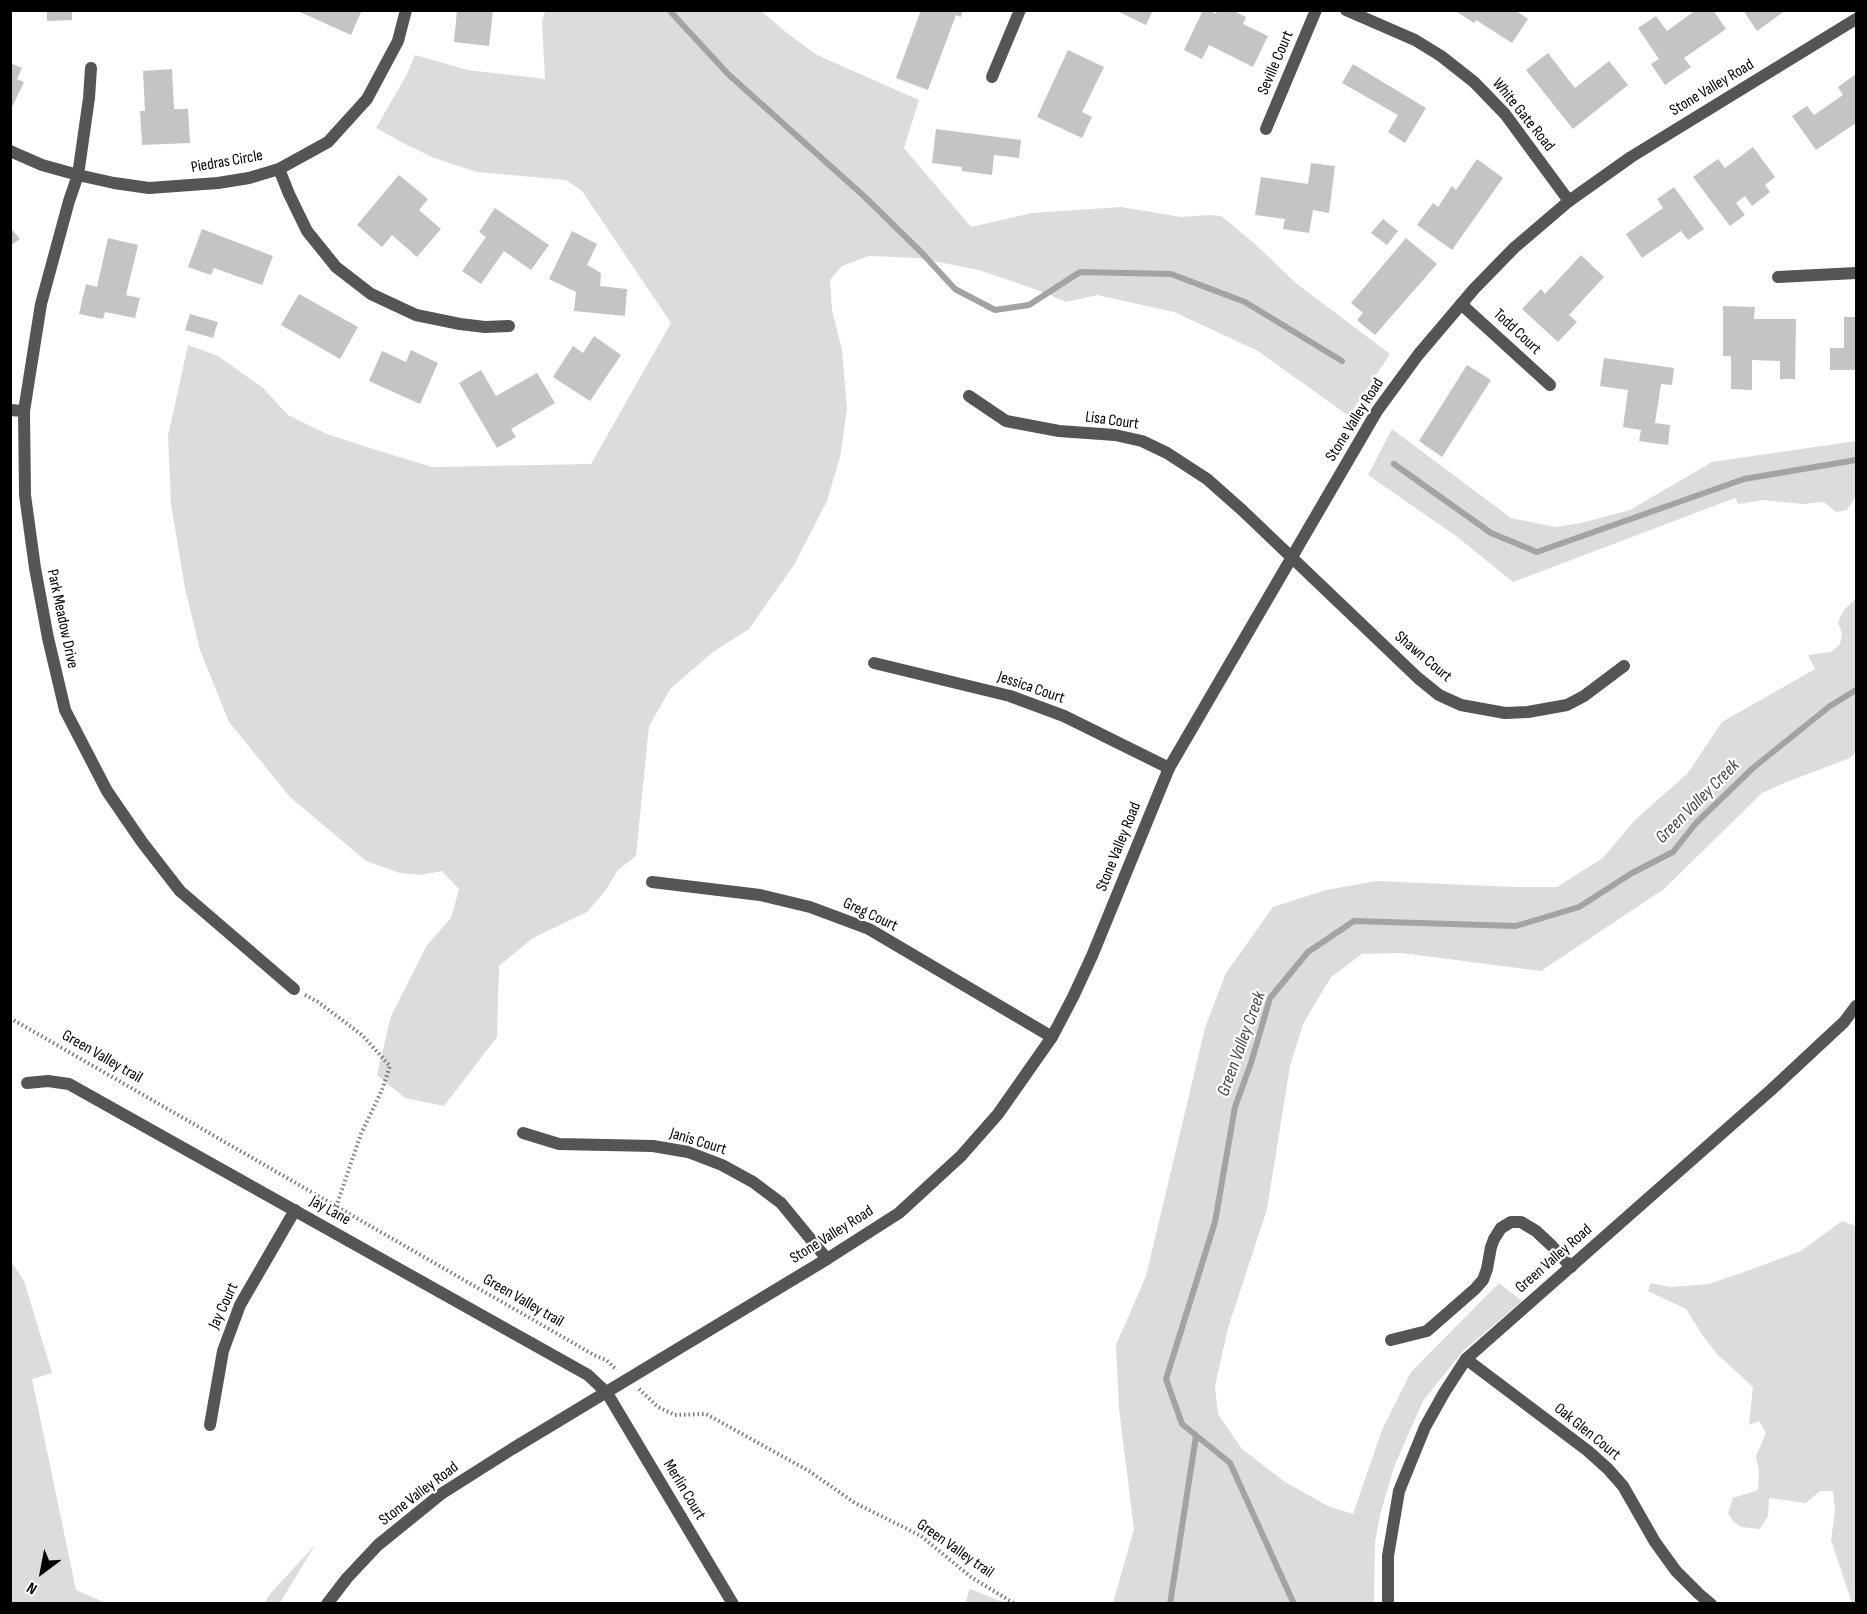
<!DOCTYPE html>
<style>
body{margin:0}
#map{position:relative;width:1867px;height:1614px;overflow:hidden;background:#fff;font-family:"Sofia Sans Condensed",sans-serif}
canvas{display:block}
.frame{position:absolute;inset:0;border:12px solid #000;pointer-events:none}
.north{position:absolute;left:12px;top:1542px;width:60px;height:60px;-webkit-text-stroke:4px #fff;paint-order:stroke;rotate:212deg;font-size:16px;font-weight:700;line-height:24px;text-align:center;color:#000}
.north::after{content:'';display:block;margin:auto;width:21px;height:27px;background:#000;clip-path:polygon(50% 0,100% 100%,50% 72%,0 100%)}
</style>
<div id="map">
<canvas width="1867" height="1614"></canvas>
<div class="frame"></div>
<div class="north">N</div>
</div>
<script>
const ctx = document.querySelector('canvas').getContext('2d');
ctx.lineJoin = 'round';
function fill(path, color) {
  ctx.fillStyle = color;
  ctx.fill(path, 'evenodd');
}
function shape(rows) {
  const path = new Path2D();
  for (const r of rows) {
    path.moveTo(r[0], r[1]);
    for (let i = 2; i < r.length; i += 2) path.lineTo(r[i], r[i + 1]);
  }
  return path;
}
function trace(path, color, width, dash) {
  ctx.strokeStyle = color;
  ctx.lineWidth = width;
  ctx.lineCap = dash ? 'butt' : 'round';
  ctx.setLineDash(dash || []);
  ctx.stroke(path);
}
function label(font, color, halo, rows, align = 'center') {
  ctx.font = font + ' "Sofia Sans Condensed",sans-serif';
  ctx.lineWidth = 4.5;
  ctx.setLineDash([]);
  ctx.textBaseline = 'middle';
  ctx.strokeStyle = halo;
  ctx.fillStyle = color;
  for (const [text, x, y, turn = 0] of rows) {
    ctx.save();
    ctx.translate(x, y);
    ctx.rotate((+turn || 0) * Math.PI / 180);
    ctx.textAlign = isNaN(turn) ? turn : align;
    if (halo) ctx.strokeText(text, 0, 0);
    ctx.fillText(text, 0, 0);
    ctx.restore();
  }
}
fill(shape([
 [761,11,787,33,817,55,919,100,904,148,971,227,1032,213,1121,207,1181,217,1209,215,1221,216,1255,244,1297,284,1390,354,1349,416,1258,351,1174,312,1097,295,1066,302,1040,291,979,270,918,258,869,256,842,266,830,280,832,310,842,350,847,409,840,457,827,501,794,565,749,629,713,652,671,688,649,726,636,856,618,870,605,891,587,912,533,938,499,966,497,1037,444,1106,405,1098,377,1075,391,1016,427,945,451,918,459,889,442,871,421,875,400,873,366,861,290,797,229,722,200,650,185,588,171,504,168,436,188,345,218,356,263,388,288,415,327,434,373,449,432,467,591,464,671,323,582,191,566,180,477,172,434,158,407,145,376,128,407,74,415,55,468,70,545,79,542,23,545,11],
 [1392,429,1511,518,1555,527,1581,523,1630,510,1712,462,1856,441,1856,496,1847,510,1836,512,1824,502,1803,504,1763,500,1738,504,1735,498,1513,582,1456,536,1368,475],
 [1856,598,1856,752,1850,758,1784,783,1762,793,1664,889,1541,971,1401,953,1362,954,1331,977,1303,1024,1290,1066,1267,1209,1228,1328,1215,1386,1218,1414,1242,1449,1285,1482,1328,1506,1353,1514,1382,1430,1411,1372,1499,1283,1522,1301,1463,1351,1423,1401,1394,1467,1380,1515,1375,1542,1374,1603,1113,1603,1134,1529,1119,1409,1116,1345,1146,1276,1205,1028,1226,973,1273,907,1326,890,1377,881,1515,887,1557,887,1603,858,1635,820,1688,773,1722,722,1815,669,1808,655,1831,652,1840,644,1842,634,1838,622,1844,610],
 [1842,1221,1856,1226,1856,1604,1852,1603,1831,1540,1835,1511,1833,1491,1820,1491,1806,1503,1769,1498,1768,1516,1760,1529,1741,1527,1733,1521,1728,1513,1733,1498,1758,1490,1759,1471,1756,1456,1766,1433,1759,1421,1749,1425,1753,1387,1717,1354,1703,1336,1686,1309,1648,1291,1651,1283,1671,1287,1709,1284,1744,1272,1801,1251],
 [11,1261,24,1281,52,1373,32,1379,76,1590,106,1603,11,1603],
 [315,1545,280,1603,264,1603,270,1594],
 [970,1589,1005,1603,965,1603]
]), '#dcdcdc');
trace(shape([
 [669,10,728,74,866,198,921,252,955,289,995,310,1029,305,1080,272,1171,274,1245,302,1342,361],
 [1394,464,1491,533,1537,552,1744,479,1856,460],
 [1170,1604,1196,1436],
 [1294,1604,1230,1463,1182,1424,1166,1379,1215,1222,1235,1107,1251,1063,1270,998,1308,952,1354,921,1516,926,1579,907,1632,873,1673,852,1696,823,1753,768,1830,706,1856,690]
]), '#a3a3a3', 6);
fill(shape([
 [47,10,72,10,72,20,47,21],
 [301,10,362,10,351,35,300,12],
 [457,10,493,10,489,46,454,42],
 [921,10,963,10,961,17,956,15,928,90,896,78],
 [1115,10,1153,10,1146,25],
 [1203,10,1209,10,1216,14,1217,10,1232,10,1246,17,1243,24,1268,36,1253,67,1209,45,1202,59,1184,50],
 [1454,10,1515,10,1528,19,1512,43,1476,20,1474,23],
 [1696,10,1713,10,1726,29,1684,58,1691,67,1665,85,1651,64,1659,59,1638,28,1656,16,1667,31],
 [1743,10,1786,10,1757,31],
 [1068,50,1104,67,1082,112,1092,117,1082,138,1037,117],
 [1548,53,1575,88,1609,61,1628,85,1573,129,1526,70],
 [10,63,22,68,17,79,24,82,10,111],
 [1353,64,1426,108,1405,143,1388,132,1398,115,1342,83],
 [172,69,174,109,188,109,190,143,142,145,140,111,145,111,143,71],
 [1856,74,1856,123,1816,150,1792,116,1807,106,1814,115,1843,95,1838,87],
 [936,129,1021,140,1019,158,994,155,992,175,962,171,962,167,932,163],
 [1753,147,1775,177,1765,185,1770,192,1752,206,1745,196,1736,203,1745,215,1730,226,1693,177,1718,159,1725,168],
 [1477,159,1503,178,1452,250,1417,225,1433,203,1438,207,1452,186,1456,190],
 [1311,163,1335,166,1329,213,1313,210,1309,233,1283,229,1285,219,1255,215,1261,177,1308,184],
 [399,175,428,199,419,210,441,229,417,257,392,235,382,247,357,225],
 [1674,187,1704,229,1688,240,1681,231,1642,258,1626,234,1663,208,1657,199],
 [495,208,549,245,531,270,504,251,481,284,462,271,486,237,479,232],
 [1383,219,1398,231,1387,245,1371,233],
 [10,227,20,239,10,246],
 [202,229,273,256,262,285,214,268,211,275,188,267],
 [572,231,597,244,587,265,601,273,600,286,627,289,625,316,574,311,576,292,549,279],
 [108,238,138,245,126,295,140,298,135,318,105,312,103,319,79,314,86,284,97,287],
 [1406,238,1437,264,1375,335,1357,320,1363,313,1351,303],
 [1581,255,1604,277,1569,315,1577,322,1558,342,1522,309,1541,289,1545,294],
 [299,294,358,327,340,359,281,325],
 [1723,306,1755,307,1754,319,1796,319,1795,379,1780,379,1780,361,1752,360,1752,390,1731,389,1731,356,1723,356],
 [190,314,218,322,213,338,185,330],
 [1844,317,1856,317,1856,370,1830,370,1830,348,1844,348],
 [594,336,621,355,590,401,553,377,573,346,583,353],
 [411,350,438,363,420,404,369,381,382,351,406,362],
 [1604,358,1674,368,1672,385,1661,384,1655,423,1670,425,1668,445,1639,441,1641,430,1623,427,1628,390,1600,386],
 [1467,365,1491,380,1442,457,1419,441],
 [481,370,496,396,537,373,555,403,511,429,516,437,497,448,459,383]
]), '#c4c4c4');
trace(shape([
 [305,995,318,1002,362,1035,390,1066,382,1090,361,1134,336,1207],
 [10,1018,594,1355,606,1360,617,1370],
 [639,1389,658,1407,675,1415,706,1414,809,1471,855,1503,921,1536,971,1577,1015,1604]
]), '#777', 4, [1.5, 3]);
trace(shape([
 [1346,10,1415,40,1441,56,1474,82,1505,114,1569,201],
 [91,68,89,98,78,175,69,201,41,304,24,411,25,495,35,568,48,638,65,710,107,791,142,842,180,891,294,989],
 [992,77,1020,10],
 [1266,129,1316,10],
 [10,151,42,165,78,175,114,183,149,188,218,183,249,178,279,169,328,142,367,99,398,41,406,10],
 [279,169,289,194,307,231,336,267,371,294,416,315,460,324,485,327,509,326],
 [1778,277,1856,273],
 [1461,304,1550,385],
 [969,396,1006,421,1059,431,1115,435,1142,441,1167,453,1207,479,1242,510,1418,678,1439,695,1461,705,1505,713,1528,712,1567,705,1584,696,1624,666],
 [10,410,24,411],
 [874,663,1010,696,1064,716,1169,768],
 [652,882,760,895,810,907,869,929,1052,1037],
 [27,1083,48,1081,69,1084,588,1375,607,1393,733,1604],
 [523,1133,559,1144,653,1146,688,1152,722,1165,753,1182,781,1203,827,1259],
 [1391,1340,1427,1331,1475,1289,1483,1280,1487,1269,1491,1247,1494,1239,1501,1228,1511,1222,1521,1222,1536,1231,1551,1245,1571,1267],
 [1466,1359,1588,1451,1608,1469,1623,1486,1655,1542,1676,1571,1699,1594,1711,1604],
 [210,1425,223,1351,240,1305,295,1210]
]), '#555', 12);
trace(shape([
 [327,1604,347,1578,378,1545,441,1494,512,1449,827,1259,899,1213,961,1156,998,1114,1052,1037,1073,997,1092,956,1169,768,1377,411,1418,355,1474,289,1514,248,1569,201,1631,157,1856,19],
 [1388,1604,1388,1556,1399,1491,1425,1427,1444,1393,1466,1359,1771,1090,1844,1022,1856,1006]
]), '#555', 12);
label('16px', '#000', '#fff', [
 ["Seville Court",1276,63,-67],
 ["Stone Valley Road",1712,88,-31],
 ["White Gate Road",1523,115,51],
 ["Piedras Circle",227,162,-10],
 ["Todd Court",1517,332,43],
 ["Stone Valley Road",1355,420,-58],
 ["Lisa Court",1112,421,8],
 ["Park Meadow Drive",62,619,78],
 ["Shawn Court",1423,657,40],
 ["Jessica Court",1031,688,19],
 ["Stone Valley Road",1119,847,-68],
 ["Greg Court",870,915,25],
 ["Green Valley trail",102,1057,30],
 ["Janis Court",698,1142,17],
 ["Jay Lane",330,1211,29],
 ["Stone Valley Road",832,1235,-32],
 ["Green Valley Road",1554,1259,-41],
 ["Green Valley trail",523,1301,30],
 ["Jay Court",224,1306,-65],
 ["Oak Glen Court",1587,1432,39],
 ["Merlin Court",684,1490,59],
 ["Stone Valley Road",419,1494,-37],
 ["Green Valley trail",955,1549,35]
]);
label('italic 18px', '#444', '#fff', [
 ["Green Valley Creek",1698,802,-45],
 ["Green Valley Creek",1242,1044,-70]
]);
</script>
